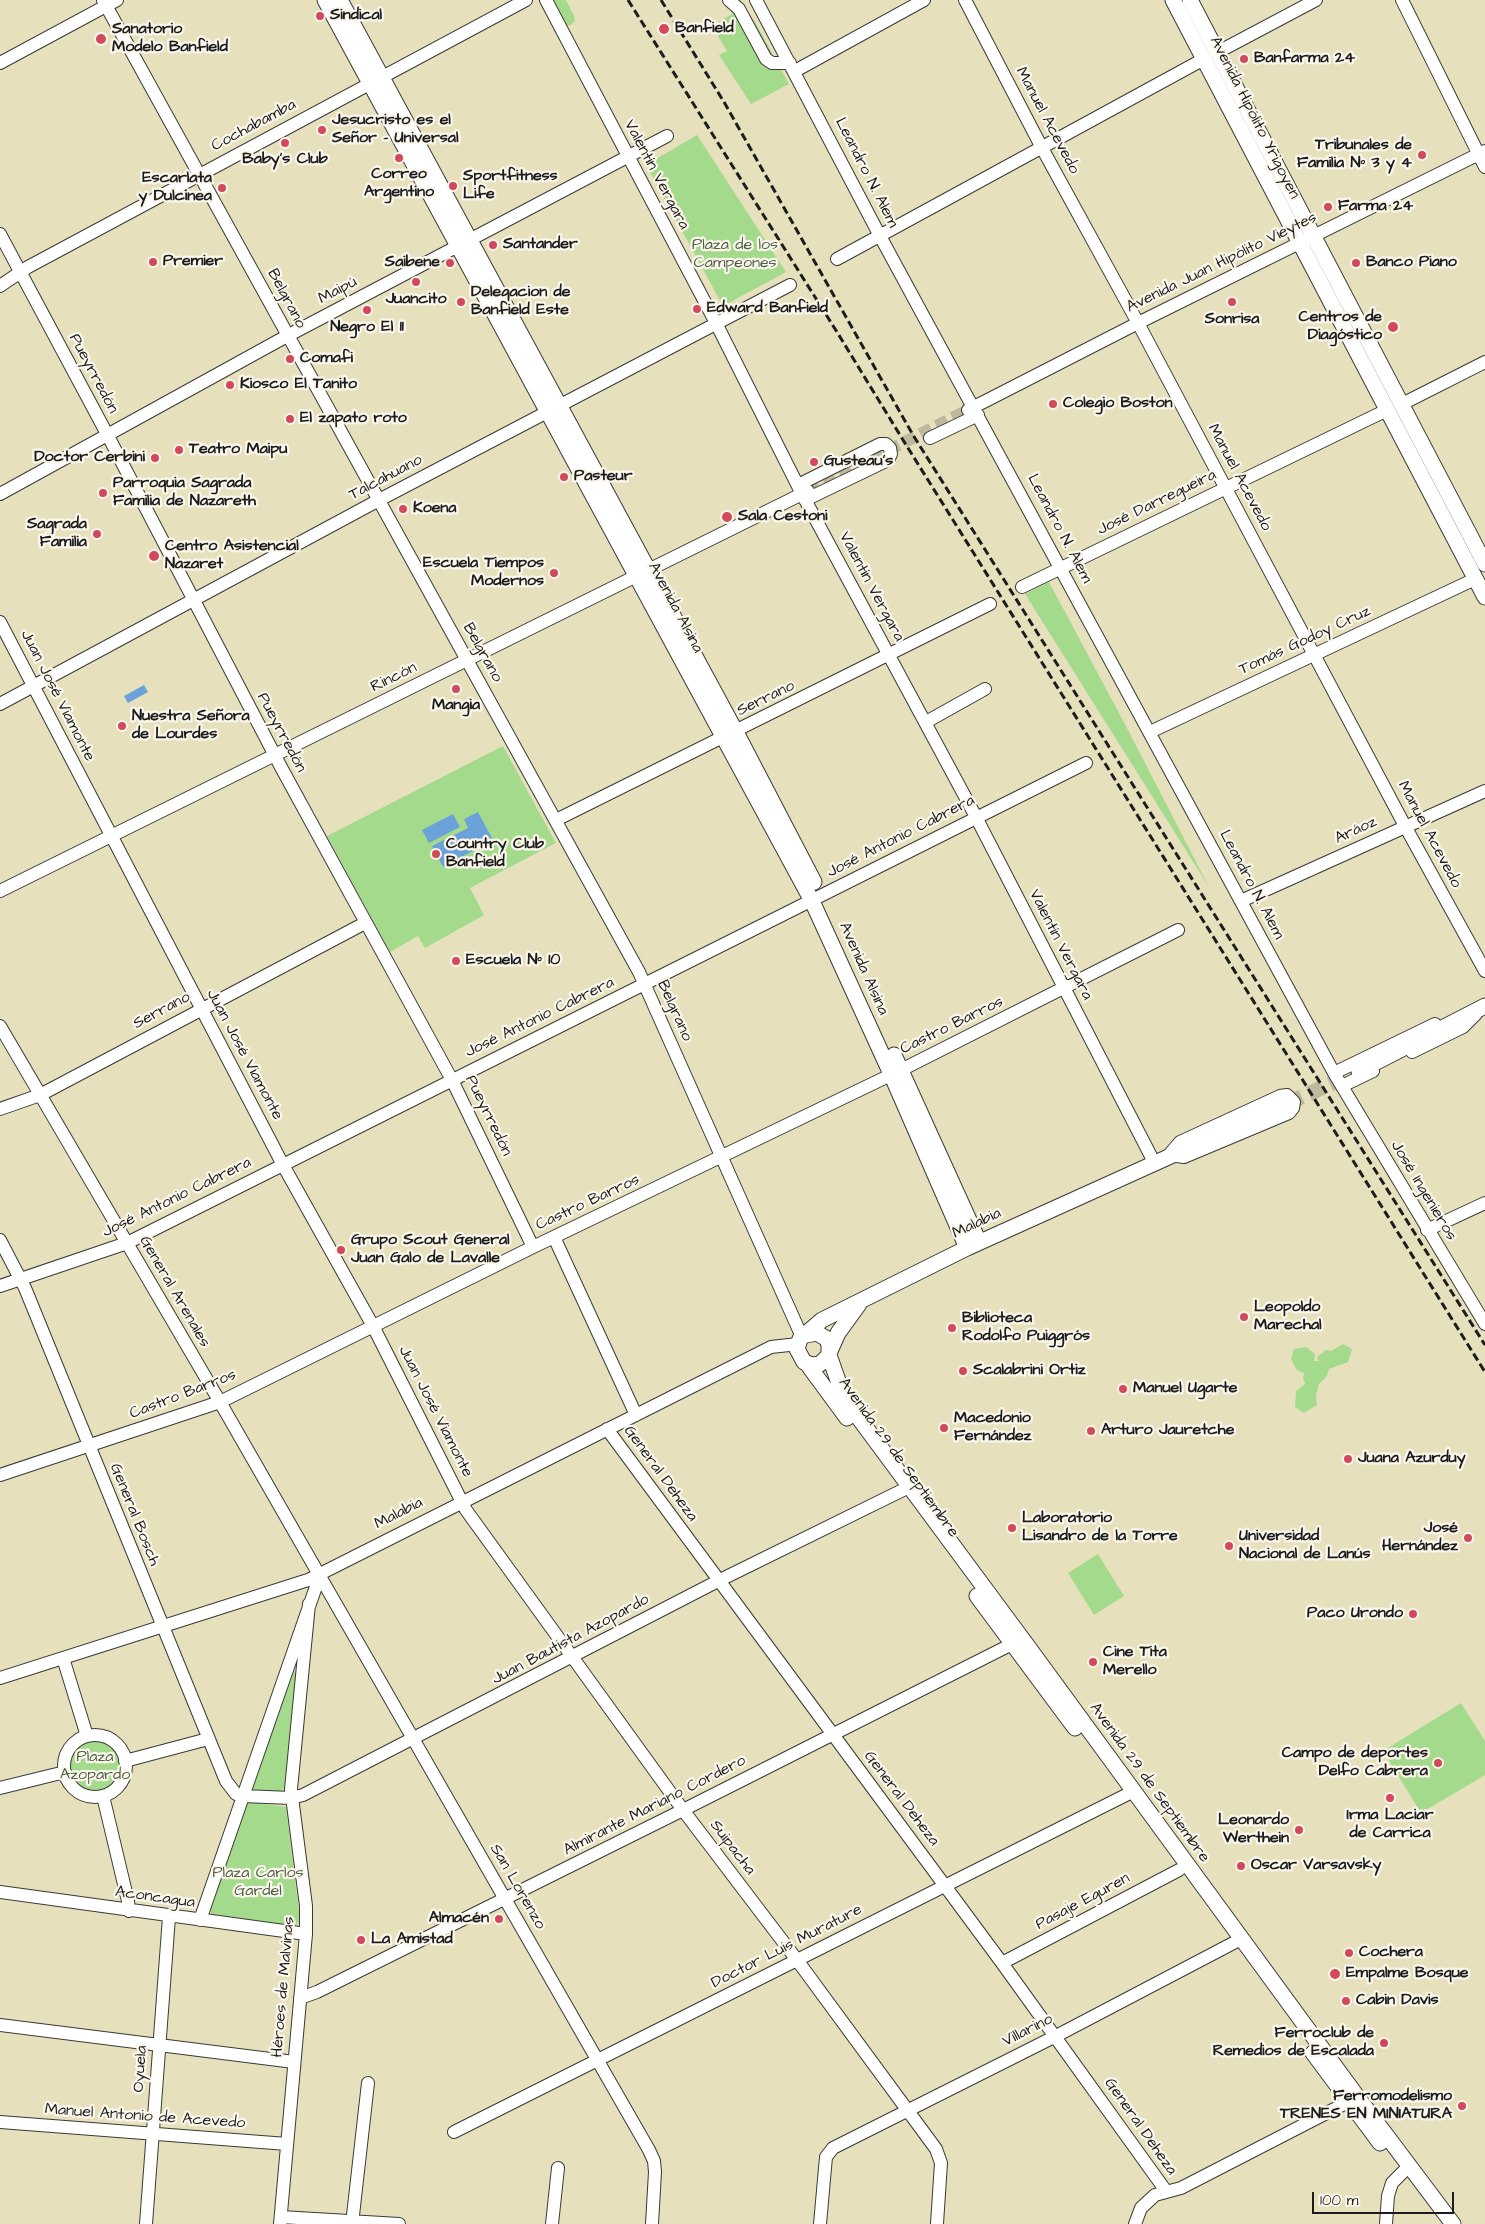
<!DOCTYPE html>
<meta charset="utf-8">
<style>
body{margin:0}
#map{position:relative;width:1485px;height:2224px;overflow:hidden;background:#e7e0bd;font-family:"Architects Daughter",sans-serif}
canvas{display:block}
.scale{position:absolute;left:1312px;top:2192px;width:142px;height:22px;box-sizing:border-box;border:2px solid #1c1c1c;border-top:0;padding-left:6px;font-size:15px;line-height:18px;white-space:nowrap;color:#1c1c1c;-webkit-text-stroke:4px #fbf7ec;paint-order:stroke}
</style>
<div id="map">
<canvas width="1485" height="2224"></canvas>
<div class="scale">100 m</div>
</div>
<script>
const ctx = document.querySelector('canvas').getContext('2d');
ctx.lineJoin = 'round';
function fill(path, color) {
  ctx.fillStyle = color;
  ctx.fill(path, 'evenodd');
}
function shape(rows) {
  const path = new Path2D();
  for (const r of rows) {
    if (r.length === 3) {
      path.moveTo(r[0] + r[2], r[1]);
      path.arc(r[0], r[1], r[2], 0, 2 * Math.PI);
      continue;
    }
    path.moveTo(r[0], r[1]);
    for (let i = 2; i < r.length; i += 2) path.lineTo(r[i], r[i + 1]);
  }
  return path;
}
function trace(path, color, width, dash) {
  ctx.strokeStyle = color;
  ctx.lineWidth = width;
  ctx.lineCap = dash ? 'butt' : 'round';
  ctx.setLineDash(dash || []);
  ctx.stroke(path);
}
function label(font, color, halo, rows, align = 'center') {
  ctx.font = font + ' "Architects Daughter",sans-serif';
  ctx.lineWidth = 4.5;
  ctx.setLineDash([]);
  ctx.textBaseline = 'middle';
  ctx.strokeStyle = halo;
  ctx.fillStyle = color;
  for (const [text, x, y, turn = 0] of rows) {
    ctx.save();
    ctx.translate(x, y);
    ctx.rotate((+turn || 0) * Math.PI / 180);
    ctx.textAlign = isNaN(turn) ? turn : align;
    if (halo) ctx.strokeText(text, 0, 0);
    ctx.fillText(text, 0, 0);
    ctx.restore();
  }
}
fill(shape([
 [552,0,566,0,574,16,575,21,571,25,567,26,564,24],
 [737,11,754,20,789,84,751,104,719,55,727,51,712,26],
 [697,135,786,272,723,306,646,165],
 [1049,582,1128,730,1209,887,1025,594],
 [503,746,556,843,470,888,484,915,425,948,418,936,390,952,327,836],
 [1343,1344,1352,1349,1348,1362,1329,1369,1327,1376,1319,1384,1316,1395,1317,1405,1304,1413,1295,1407,1296,1391,1305,1384,1303,1378,1304,1373,1297,1370,1291,1359,1294,1349,1306,1347,1315,1354,1314,1361,1319,1361,1317,1357,1326,1350,1331,1351],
 [1098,1554,1124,1596,1094,1615,1068,1573],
 [294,1671,296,1671,284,1789,280,1792,255,1792,251,1789],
 [1461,1703,1485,1741,1485,1775,1421,1813,1383,1751],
 [95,1767,27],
 [249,1802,286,1807,300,1920,297,1925,292,1927,214,1917,211,1914,210,1909,245,1806]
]), '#a4da8b');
fill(shape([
 [144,685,148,692,128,703,124,696],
 [478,812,493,840,443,867,432,846,468,828,464,819],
 [453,814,460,827,429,843,422,830]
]), '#6ca2da');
trace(shape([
 [808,491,968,410]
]), '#beb99d', 12, [12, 6]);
trace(shape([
 [1288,1103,1359,1071]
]), '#beb99d', 15, [15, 8]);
const minor = shape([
 [103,0,639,972,802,1337],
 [546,0,717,325,802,494,976,817,1154,1162],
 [729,0,739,9,766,59,772,63,790,63],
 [756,0,880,236,1334,1073,1485,1324],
 [965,0,1042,148,1138,323,1405,826,1485,971],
 [1402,0,1485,167],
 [1218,52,1316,0],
 [0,63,117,0],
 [795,71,924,0],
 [0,234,107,434,282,769,452,1080,533,1247],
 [837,259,1204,59],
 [0,286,28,267,526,0],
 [1402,404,1485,362],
 [968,410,1138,323,1485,151],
 [930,438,978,415],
 [798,485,880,444,886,444,890,448,891,454,888,460,805,500],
 [0,494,287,336,667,136],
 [1022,587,1387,410],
 [0,622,283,1165,373,1326,466,1510,683,1810,797,1960,936,2149,941,2163,937,2224],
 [0,704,379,500,790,285],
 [926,722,985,689],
 [1150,732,1475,579],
 [556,820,990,604],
 [0,891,808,491],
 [1241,901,1485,791],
 [0,1026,220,1402,649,2150,654,2161,655,2172,652,2224],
 [1412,1052,1463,1027,1476,1014],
 [1334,1073,1435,1024],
 [1342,1086,1373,1071],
 [1287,1095,1294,1102,1293,1108,1289,1113,1184,1157,1169,1155,1180,1142,1280,1096,1287,1095],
 [0,1109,40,1095,365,923],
 [1427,1230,1485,1203],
 [554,1237,636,1415],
 [0,1240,25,1288,226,1781,236,1794,243,1796,291,1798,303,1795,718,1581,909,1487],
 [0,1286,127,1243,1086,763],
 [607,1429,1002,1963,1166,2191],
 [0,1475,220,1402,533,1247,901,1070,1178,930],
 [63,1658,87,1736],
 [0,1678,308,1580,771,1347,798,1344],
 [95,1766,31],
 [125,1761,208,1739],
 [0,1788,65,1772],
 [103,1796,128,1901,129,1911],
 [0,1892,306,1934],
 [200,1920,320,1575],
 [1002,1963,1179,1870],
 [300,1998,317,1992,683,1810,1020,1640],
 [0,2025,294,2062],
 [0,2122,287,2144],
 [454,2132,1134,1791],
 [281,2217,399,2224],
 [146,2224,169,1917],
 [280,2224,306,1934,306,1906,291,1789,309,1604],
 [352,2224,368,2083],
 [552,2224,558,2168],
 [820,2224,826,2157,833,2148,1056,2036,1241,1939],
 [1135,2224,1141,2208,1155,2195,1181,2188,1348,2102,1356,2095],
 [1386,2224,1388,2196,1392,2183,1410,2165]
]);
const major = shape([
 [325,0,812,901,891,1074,967,1248],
 [340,0,736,732,814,882],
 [1173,0,1485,597],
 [1190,0,1485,564],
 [894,1055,979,1242],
 [1359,1071,1485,1006],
 [806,1335,817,1333,827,1339,829,1345,829,1355,820,1364,812,1365,804,1362,797,1349,800,1339,822,1320,967,1248,1288,1103],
 [830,1351,838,1333,859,1304],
 [829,1355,842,1392,858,1417,1029,1648,1356,2095,1453,2224],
 [808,1365,847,1418],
 [977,1596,1075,1728],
 [1313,2053,1380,2143]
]);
trace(minor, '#3a3934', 14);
trace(major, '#3a3934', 17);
trace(minor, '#fff', 12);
trace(major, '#fff', 15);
trace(shape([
 [628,0,837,332,903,440,1485,1372],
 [661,0,724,102,913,435,1485,1345]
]), '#1c1c1c', 3, [8, 4]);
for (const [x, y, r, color] of [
 [320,16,5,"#d1495b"],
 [664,29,6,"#d1495b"],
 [101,39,6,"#d1495b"],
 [1244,59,5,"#d1495b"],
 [322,130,5,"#d1495b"],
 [285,143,5,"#d1495b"],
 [1422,155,5,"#d1495b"],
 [399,158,5,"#d1495b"],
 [453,186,5,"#d1495b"],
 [222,188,5,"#d1495b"],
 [1328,207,5,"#d1495b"],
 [493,245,5,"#d1495b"],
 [153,262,5,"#d1495b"],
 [450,263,5,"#d1495b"],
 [1356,263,5,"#d1495b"],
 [416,282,5,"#d1495b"],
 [461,302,5,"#d1495b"],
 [1232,302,5,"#d1495b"],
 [697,309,5,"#d1495b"],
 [367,310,5,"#d1495b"],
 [1393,327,6,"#d1495b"],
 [290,359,5,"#d1495b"],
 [230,385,5,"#d1495b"],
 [1053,404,5,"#d1495b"],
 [290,419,5,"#d1495b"],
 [179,450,5,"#d1495b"],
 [155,458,5,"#d1495b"],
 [814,462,5,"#d1495b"],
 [564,477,5,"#d1495b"],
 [103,493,5,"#d1495b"],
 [403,509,5,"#d1495b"],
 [727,517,6,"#d1495b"],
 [97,534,5,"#d1495b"],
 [154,556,6,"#d1495b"],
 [554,573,5,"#d1495b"],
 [456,689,5,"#d1495b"],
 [122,726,5,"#d1495b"],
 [436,854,5,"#d1495b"],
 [456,961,5,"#d1495b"],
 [341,1250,5,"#d1495b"],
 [1244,1317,5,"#d1495b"],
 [952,1328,5,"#d1495b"],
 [963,1371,5,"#d1495b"],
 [1123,1389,5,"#d1495b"],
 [944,1428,5,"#d1495b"],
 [1091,1431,5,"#d1495b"],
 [1348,1459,5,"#d1495b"],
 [1012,1528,5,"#d1495b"],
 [1468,1538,5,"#d1495b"],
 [1229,1546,5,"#d1495b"],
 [1413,1614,5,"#d1495b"],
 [1093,1662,5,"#d1495b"],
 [1438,1763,5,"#d1495b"],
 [1390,1798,5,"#d1495b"],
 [1299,1830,5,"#d1495b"],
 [1241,1866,5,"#d1495b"],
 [499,1919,5,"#d1495b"],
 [361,1940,5,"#d1495b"],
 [1349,1953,5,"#d1495b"],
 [1335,1974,6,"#d1495b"],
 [1346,2001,5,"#d1495b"],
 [1384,2043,5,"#d1495b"],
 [1462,2106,5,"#d1495b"]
]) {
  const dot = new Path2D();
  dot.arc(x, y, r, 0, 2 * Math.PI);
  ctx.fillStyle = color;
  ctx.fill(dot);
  trace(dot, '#fbf7ec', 2);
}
label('bold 16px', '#1c1c1c', '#fbf7ec', [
 ["Sindical",330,16],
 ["Banfield",675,29],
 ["Sanatorio",112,30],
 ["Modelo Banfield",112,48],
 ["Banfarma 24",1254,59],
 ["Jesucristo es el",332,121],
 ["Señor - Universal",332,139],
 ["Tribunales de",1412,146,"right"],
 ["Familia Nº 3 y 4",1412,164,"right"],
 ["Baby's Club",285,160,"center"],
 ["Correo",399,175,"center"],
 ["Argentino",399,193,"center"],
 ["Sportfitness",463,177],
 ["Life",463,195],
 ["Escarlata",212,179,"right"],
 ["y Dulcinea",212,197,"right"],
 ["Farma 24",1338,207],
 ["Santander",503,245],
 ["Premier",163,262],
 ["Saibene",440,263,"right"],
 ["Banco Piano",1366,263],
 ["Delegacion de",471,293],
 ["Banfield Este",471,311],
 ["Juancito",416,300,"center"],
 ["Edward Banfield",707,309],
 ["Centros de",1382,318,"right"],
 ["Diagóstico",1382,336,"right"],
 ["Sonrisa",1232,320,"center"],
 ["Negro El 11",367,328,"center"],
 ["Comafi",300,359],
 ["Kiosco El Tanito",240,385],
 ["Colegio Boston",1063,404],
 ["El zapato roto",300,419],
 ["Teatro Maipu",189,450],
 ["Doctor Cerbini",145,458,"right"],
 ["Gusteau's",824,462],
 ["Pasteur",574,477],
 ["Parroquia Sagrada",113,484],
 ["Familia de Nazareth",113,502],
 ["Koena",413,509],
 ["Sala Cestoni",738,517],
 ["Sagrada",87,525,"right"],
 ["Familia",87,543,"right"],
 ["Centro Asistencial",165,547],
 ["Nazaret",165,565],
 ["Escuela Tiempos",544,564,"right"],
 ["Modernos",544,582,"right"],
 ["Mangia",456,706,"center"],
 ["Nuestra Señora",132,717],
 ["de Lourdes",132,735],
 ["Country Club",446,845],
 ["Banfield",446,863],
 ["Escuela Nº 10",466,961],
 ["Grupo Scout General",351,1241],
 ["Juan Galo de Lavalle",351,1259],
 ["Leopoldo",1254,1308],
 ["Marechal",1254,1326],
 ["Biblioteca",962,1319],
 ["Rodolfo Puiggrós",962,1337],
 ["Scalabrini Ortiz",973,1371],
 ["Manuel Ugarte",1133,1389],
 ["Macedonio",954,1419],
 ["Fernández",954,1437],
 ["Arturo Jauretche",1101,1431],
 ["Juana Azurduy",1358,1459],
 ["Laboratorio",1022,1519],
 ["Lisandro de la Torre",1022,1537],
 ["José",1458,1529,"right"],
 ["Hernández",1458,1547,"right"],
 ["Universidad",1239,1537],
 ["Nacional de Lanús",1239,1555],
 ["Paco Urondo",1403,1614,"right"],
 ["Cine Tita",1103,1653],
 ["Merello",1103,1671],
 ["Campo de deportes",1428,1754,"right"],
 ["Delfo Cabrera",1428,1772,"right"],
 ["Irma Laciar",1390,1816,"center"],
 ["de Carrica",1390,1834,"center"],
 ["Leonardo",1289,1821,"right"],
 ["Werthein",1289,1839,"right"],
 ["Oscar Varsavsky",1251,1866],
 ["Almacén",489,1919,"right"],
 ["La Amistad",371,1940],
 ["Cochera",1359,1953],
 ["Empalme Bosque",1346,1974],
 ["Cabin Davis",1356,2001],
 ["Ferroclub de",1374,2034,"right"],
 ["Remedios de Escalada",1374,2052,"right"],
 ["Ferromodelismo",1452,2097,"right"],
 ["TRENES EN MINIATURA",1452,2115,"right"]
], 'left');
label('16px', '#1c1c1c', '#fbf7ec', [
 ["Avenida Hipólito Yrigoyen",1254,118,63],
 ["Manuel Acevedo",1047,121,62],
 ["Cochabamba",254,126,-28],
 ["Leandro N. Alem",866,173,63],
 ["Valentín Vergara",656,175,62],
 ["Avenida Juan Hipólito Vieytes",1222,263,-26],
 ["Maipú",338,291,-28],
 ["Belgrano",286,299,62],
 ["Pueyrredón",93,374,62],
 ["Talcahuano",386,478,-28],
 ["Manuel Acevedo",1239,478,62],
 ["José Darregueira",1157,503,-26],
 ["Leandro N. Alem",1059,529,62],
 ["Valentín Vergara",871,587,62],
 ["Avenida Alsina",675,608,62],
 ["Tomás Godoy Cruz",1305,641,-25],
 ["Belgrano",482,653,61],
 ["Rincón",394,678,-26],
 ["Juan José Viamonte",57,696,63],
 ["Serrano",766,699,-26],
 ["Pueyrredón",281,733,62],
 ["Aráoz",1356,831,-25],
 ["Manuel Acevedo",1429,835,62],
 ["José Antonio Cabrera",901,837,-27],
 ["Leandro N. Alem",1251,885,62],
 ["Valentín Vergara",1060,945,63],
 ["Avenida Alsina",863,969,66],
 ["Serrano",162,1011,-28],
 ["Belgrano",674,1011,66],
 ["José Antonio Cabrera",540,1018,-26],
 ["Castro Barros",952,1026,-26],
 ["Juan José Viamonte",244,1055,62],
 ["Pueyrredón",488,1116,64],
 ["José Ingenieros",1423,1191,59],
 ["José Antonio Cabrera",177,1198,-26],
 ["Castro Barros",588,1203,-25],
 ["Malabia",977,1224,-25],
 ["General Arenales",174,1292,60],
 ["Castro Barros",183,1395,-21],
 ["Juan José Viamonte",435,1412,63],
 ["Avenida 29 de Septiembre",898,1458,54],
 ["General Deheza",660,1474,54],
 ["Malabia",399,1514,-27],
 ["General Bosch",134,1515,68],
 ["Juan Bautista Azopardo",571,1640,-28],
 ["Avenida 29 de Septiembre",1149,1783,54],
 ["General Deheza",901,1799,53],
 ["Almirante Mariano Cordero",655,1806,-27],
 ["Suipacha",732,1848,53],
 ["San Lorenzo",517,1887,60],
 ["Aconcagua",155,1898,8],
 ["Pasaje Eguren",1083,1902,-28],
 ["Doctor Luis Murature",787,1947,-27],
 ["Héroes de Malvinas",284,1987,-85],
 ["Villarino",1028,2031,-27],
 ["Oyuela",141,2069,-86],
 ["Manuel Antonio de Acevedo",145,2117,4],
 ["General Deheza",1140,2127,55]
]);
label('16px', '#4c5e43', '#fbf7ec', [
 ["Plaza de los",735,246],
 ["Campeones",735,264],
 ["Plaza",95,1758],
 ["Azopardo",95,1776],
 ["Plaza Carlos",258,1874],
 ["Gardel",258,1892]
]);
</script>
